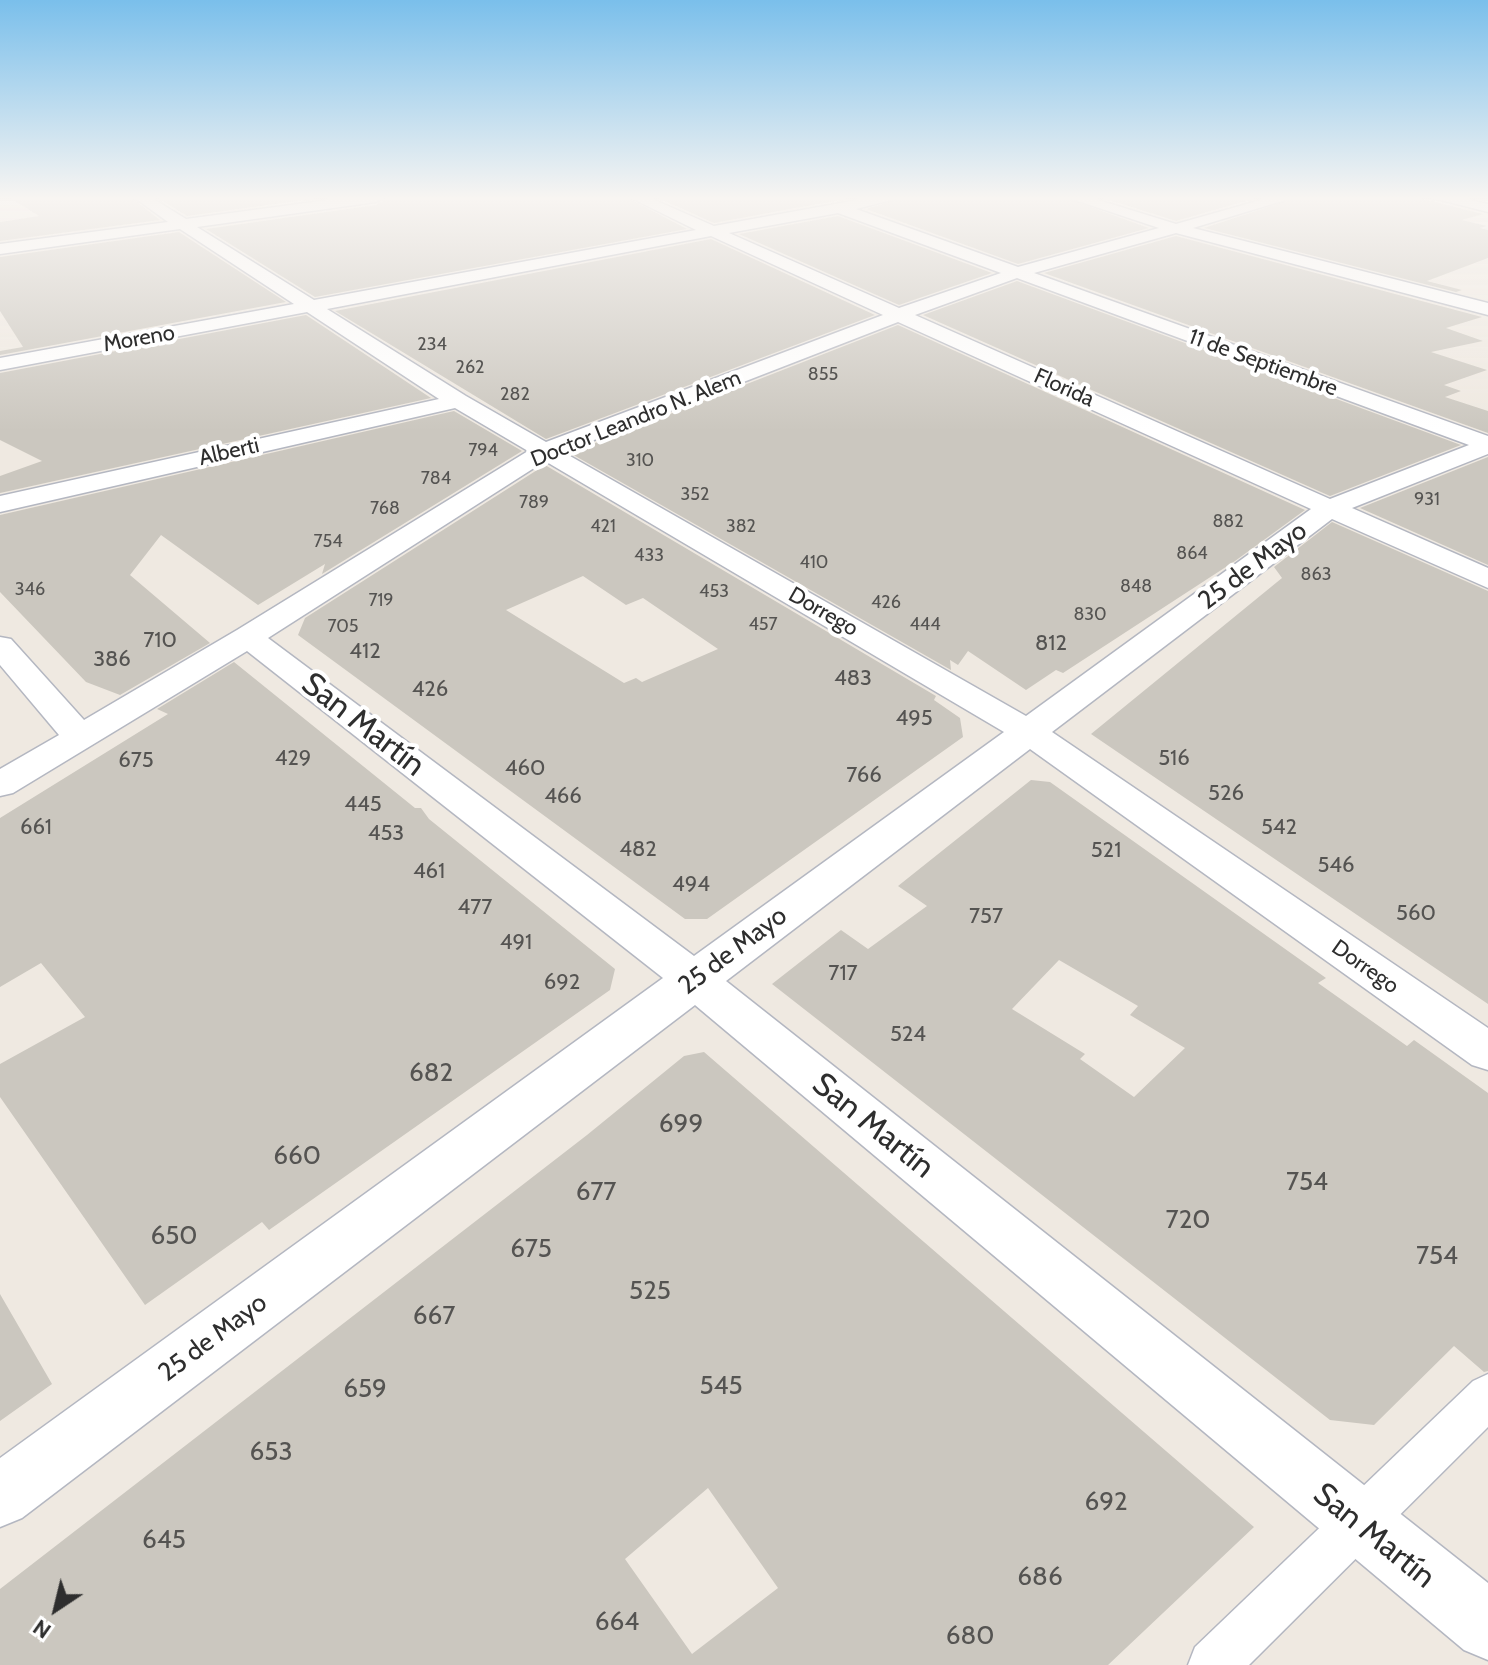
<!DOCTYPE html>
<meta charset="utf-8">
<style>
body{margin:0}
#map{position:relative;width:1488px;height:1665px;overflow:hidden;background:#efe9e1;font-family:Cabin,sans-serif}
canvas{display:block}
.north{position:absolute;left:16px;top:1569px;width:80px;height:80px;-webkit-text-stroke:6px #fff;paint-order:stroke;rotate:215deg;font-size:22px;font-weight:700;line-height:32px;text-align:center;color:#2e2e2e}
.north::after{content:'';display:block;margin:auto;width:28px;height:36px;background:#2e2e2e;clip-path:polygon(50% 0,100% 100%,50% 72%,0 100%)}
</style>
<div id="map">
<canvas width="1488" height="1665"></canvas>
<div class="north">N</div>
</div>
<script>
const ctx = document.querySelector('canvas').getContext('2d');
ctx.lineJoin = 'round';
function fill(path, color) {
  ctx.fillStyle = color;
  ctx.fill(path, 'evenodd');
}
function shape(rows) {
  const path = new Path2D();
  for (const r of rows) {
    path.moveTo(r[0], r[1]);
    for (let i = 2; i < r.length; i += 2) path.lineTo(r[i], r[i + 1]);
  }
  return path;
}
function trace(path, color, width, dash) {
  ctx.strokeStyle = color;
  ctx.lineWidth = width;
  ctx.lineCap = dash ? 'butt' : 'round';
  ctx.setLineDash(dash || []);
  ctx.stroke(path);
}
function label(font, color, halo, rows, align = 'center') {
  ctx.font = font + ' Cabin,sans-serif';
  ctx.lineWidth = 8;
  ctx.setLineDash([]);
  ctx.textBaseline = 'middle';
  ctx.strokeStyle = halo;
  ctx.fillStyle = color;
  for (const [text, x, y, turn = 0] of rows) {
    ctx.save();
    ctx.translate(x, y);
    ctx.rotate((+turn || 0) * Math.PI / 180);
    ctx.textAlign = isNaN(turn) ? turn : align;
    if (halo) ctx.strokeText(text, 0, 0);
    ctx.fillText(text, 0, 0);
    ctx.restore();
  }
}
fill(shape([
 [10,198,132,198,160,220,0,241,0,222,39,216],
 [158,198,319,198,187,216],
 [386,198,628,198,687,229,315,297,206,229,376,205],
 [658,198,850,198,714,223],
 [902,198,1066,198,1149,228,1018,264,866,209],
 [1103,198,1256,198,1176,221],
 [1295,198,1419,198,1483,214,1462,220,1487,226,1480,228,1488,230,1488,258,1427,281,1462,290,1456,292,1204,228],
 [838,216,992,273,899,305,739,234],
 [179,232,286,302,0,355,0,351,23,347,0,311,0,257],
 [1176,236,1482,317,1446,328,1483,341,1431,352,1487,370,1444,385,1461,391,1445,397,1488,411,1488,433,1044,273],
 [711,239,875,315,546,439,335,311],
 [1017,281,1461,445,1330,496,923,315],
 [306,315,431,398,0,493,0,476,42,461,0,440,0,373],
 [898,325,1305,510,1235,561,1063,673,1056,670,1026,690,968,651,958,665,950,660,951,670,570,453],
 [454,411,522,451,322,574,325,564,258,605,161,535,130,575,210,643,120,695,86,682,0,592,0,515],
 [1488,457,1488,565,1360,508],
 [545,465,936,696,934,700,960,718,963,737,707,919,685,919,298,635,305,618],
 [583,576,626,605,643,598,718,649,642,682,636,678,624,683,506,610],
 [1332,522,1488,591,1488,1004,1091,734,1282,578,1274,567],
 [234,662,415,808,421,808,429,819,615,969,610,990,269,1230,262,1222,145,1305,0,1097,0,1064,85,1017,41,963,0,987,0,818,168,714,157,709],
 [1031,780,1050,782,1326,978,1318,983,1407,1046,1414,1040,1488,1093,1488,1371,1484,1372,1454,1346,1374,1425,1330,1420,772,984,841,930,868,949,927,906,898,886],
 [1059,960,1138,1006,1130,1015,1185,1048,1134,1097,1080,1059,1085,1054,1012,1009],
 [704,1052,1254,1527,1108,1665,0,1665,0,1589,587,1135,684,1056],
 [708,1488,778,1588,692,1654,625,1559],
 [0,1294,52,1384,0,1421]
]), '#cbc7bf');
const pedestrian = shape([
 [1488,1374,1488,1427,1249,1665,1188,1665,1195,1647,1473,1381,1488,1374]
]);
const minor = shape([
 [135,198,152,198,186,219,343,198,383,198,376,202,197,227,314,300,696,230,631,198,650,198,714,226,868,198,899,198,856,209,1018,267,1159,228,1069,198,1092,198,1176,224,1268,198,1292,198,1193,228,1488,303,1488,315,1176,233,1034,273,1488,436,1488,454,1352,508,1488,568,1488,588,1332,519,1052,732,1488,1028,1488,1070,1472,1065,1030,749,726,981,1488,1583,1488,1660,1464,1650,695,1005,22,1518,0,1527,0,1458,663,978,247,651,13,793,0,796,0,769,59,735,0,665,0,637,11,639,84,720,237,630,528,451,455,408,0,512,0,496,439,399,307,312,0,370,0,358,294,304,180,229,0,254,0,244,168,222,135,198],
 [838,213,1001,273,899,308,729,233,838,213],
 [711,236,883,315,546,442,466,396,327,309,711,236],
 [1017,278,1469,445,1330,499,915,315,1017,278],
 [898,322,1311,509,1026,716,563,452,898,322],
 [545,461,1004,732,694,956,268,638,545,461],
 [1433,198,1462,198,1488,204,1488,212,1433,198]
]);
trace(pedestrian, '#b4b7c1', 3);
trace(minor, '#b4b7c1', 3);
fill(pedestrian, '#fff');
fill(minor, '#fff');
const sky = ctx.createLinearGradient(0, 0, 0, 431);
sky.addColorStop(0, '#7abfeb');
sky.addColorStop(0.46, '#f8f5f2');
sky.addColorStop(1, '#f8f5f200');
ctx.fillStyle = sky;
ctx.fillRect(0, 0, 1488, 431);
label('18px', '#555452', null, [
 ["234",432,345],
 ["262",470,368],
 ["855",823,375],
 ["282",515,395],
 ["794",483,451],
 ["310",640,461],
 ["784",436,479],
 ["352",695,495],
 ["931",1427,500],
 ["789",534,503],
 ["768",385,509],
 ["882",1228,522],
 ["421",603,527],
 ["382",741,527],
 ["754",328,542],
 ["864",1192,554],
 ["433",649,556],
 ["410",814,563],
 ["863",1316,575],
 ["848",1136,587],
 ["346",30,590],
 ["453",714,592],
 ["719",381,601],
 ["426",886,603],
 ["830",1090,615],
 ["457",763,625],
 ["444",925,625],
 ["705",343,627]
]);
label('22px', '#2e2e2e', '#fff', [
 ["Moreno",139,339,-10],
 ["11 de Septiembre",1263,363,20],
 ["Florida",1064,388,24],
 ["Doctor Leandro N. Alem",636,419,-22],
 ["Alberti",229,452,-13],
 ["Dorrego",823,612,30],
 ["Dorrego",1365,967,35]
]);
label('22px', '#555452', null, [
 ["710",160,641],
 ["812",1051,644],
 ["412",365,652],
 ["386",112,660],
 ["483",853,679],
 ["426",430,690],
 ["495",914,719],
 ["429",293,759],
 ["516",1174,759],
 ["675",136,761],
 ["460",525,769],
 ["766",864,776],
 ["526",1226,794],
 ["466",563,797],
 ["445",363,805],
 ["661",36,828],
 ["542",1279,828],
 ["453",386,834],
 ["482",638,850],
 ["521",1106,851],
 ["546",1336,866],
 ["461",429,872],
 ["494",691,885],
 ["477",475,908],
 ["560",1416,914],
 ["757",986,917],
 ["491",516,943],
 ["717",843,974],
 ["692",562,983],
 ["524",908,1035]
]);
label('26px', '#2e2e2e', '#fff', [
 ["25 de Mayo",1253,566,-37],
 ["25 de Mayo",733,951,-37],
 ["25 de Mayo",213,1338,-37]
]);
label('26px', '#555452', null, [
 ["682",431,1073],
 ["699",681,1124],
 ["660",297,1156],
 ["754",1307,1182],
 ["677",596,1192],
 ["720",1188,1220],
 ["650",174,1236],
 ["675",531,1249],
 ["754",1437,1256],
 ["525",650,1291],
 ["667",434,1316],
 ["545",721,1386],
 ["659",365,1389],
 ["653",271,1452],
 ["692",1106,1502],
 ["645",164,1540],
 ["686",1040,1577],
 ["664",617,1622],
 ["680",970,1636]
]);
label('32px', '#2e2e2e', '#fff', [
 ["San Martín",363,725,38],
 ["San Martín",873,1126,39],
 ["San Martín",1374,1536,39]
]);
</script>
